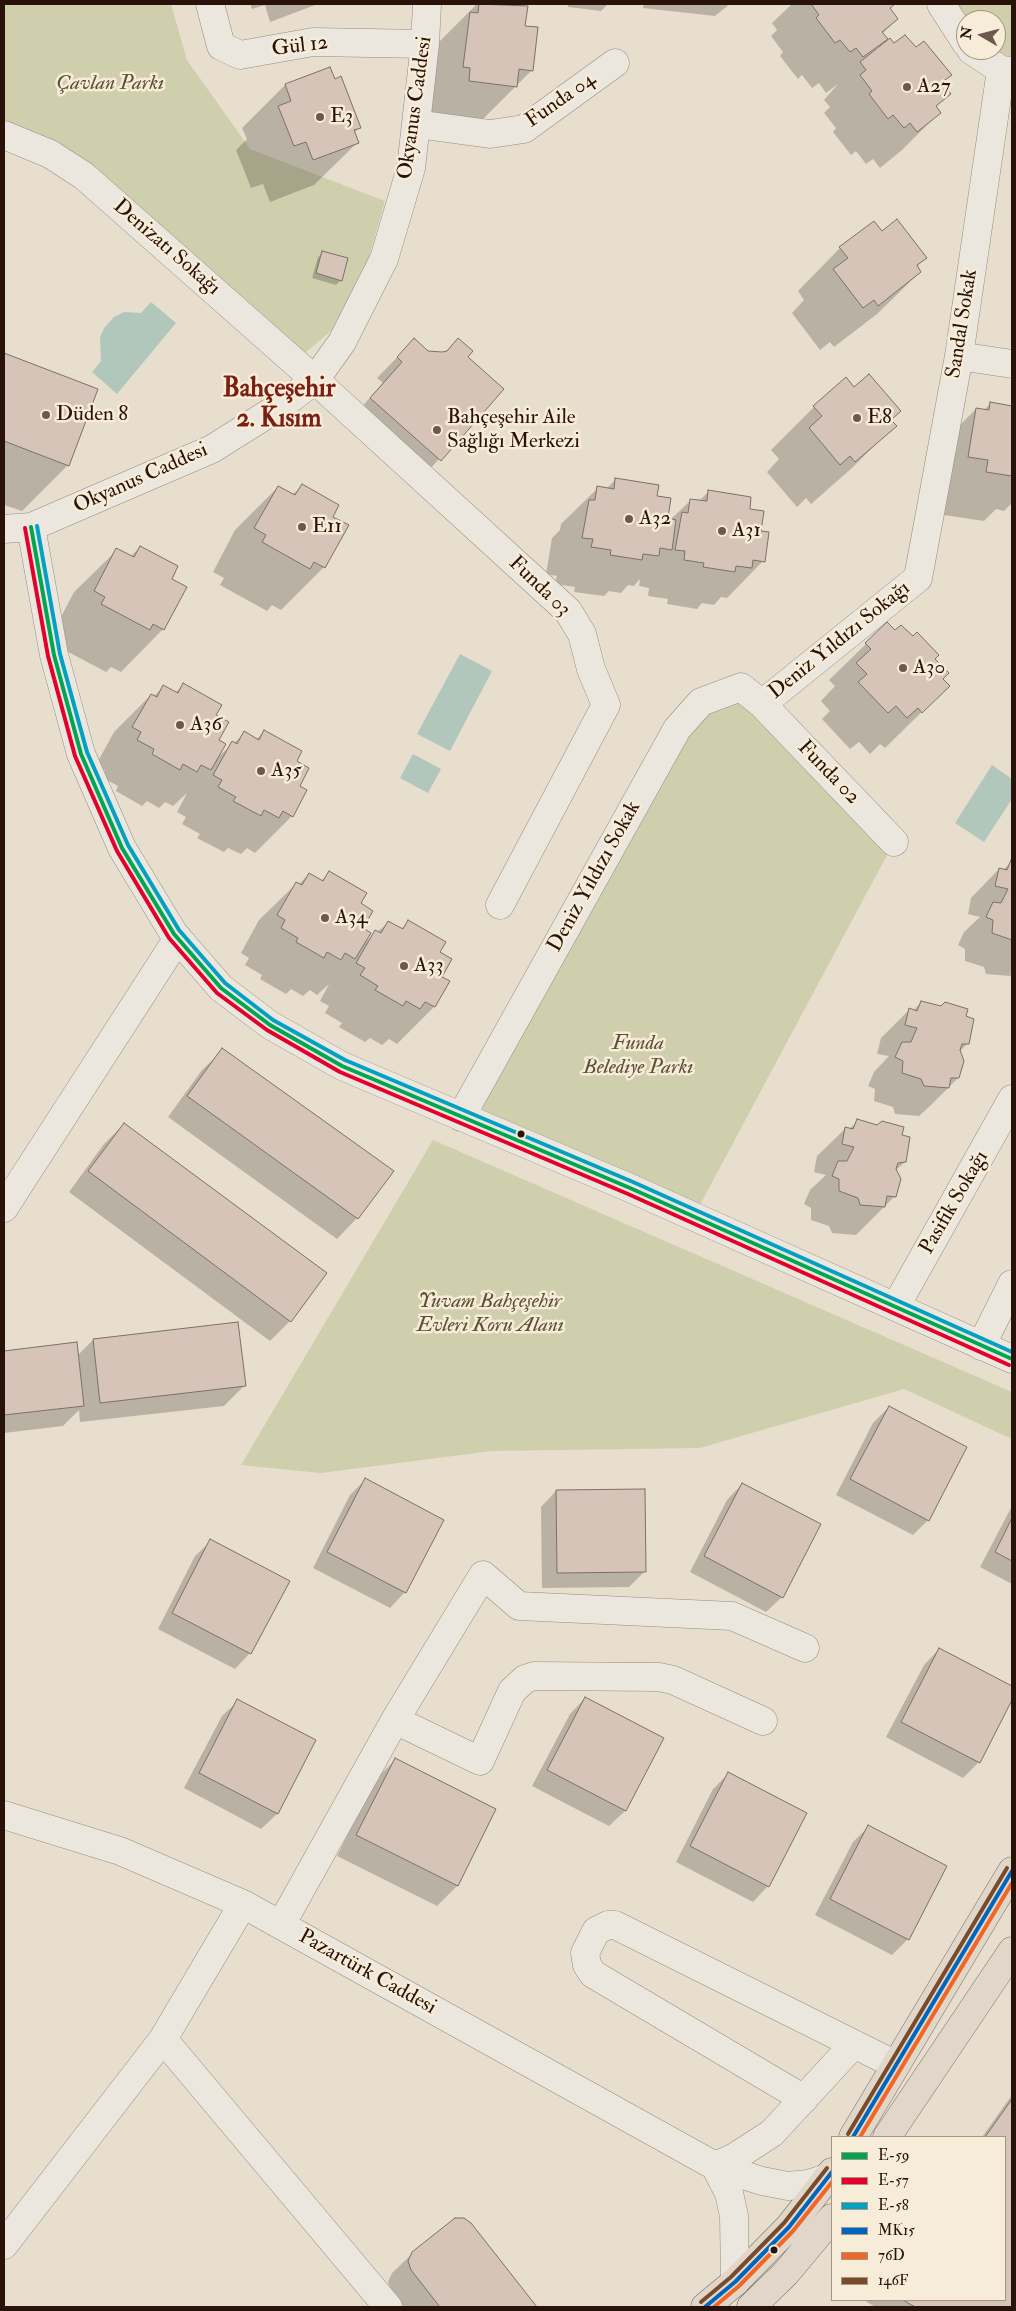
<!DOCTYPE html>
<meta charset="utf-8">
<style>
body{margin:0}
#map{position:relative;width:1016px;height:2311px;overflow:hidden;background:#e8decd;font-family:"IM FELL Double Pica",serif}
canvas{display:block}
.frame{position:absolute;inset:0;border:5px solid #291209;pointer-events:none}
.legend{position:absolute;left:831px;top:2136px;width:175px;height:165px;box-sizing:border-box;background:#f7ecd7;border:1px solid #a59585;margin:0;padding:6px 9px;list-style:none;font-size:15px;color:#291209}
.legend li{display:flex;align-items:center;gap:10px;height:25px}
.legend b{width:25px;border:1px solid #a59585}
.north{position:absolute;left:956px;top:10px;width:50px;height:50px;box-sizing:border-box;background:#f7ecd7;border:1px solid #a59585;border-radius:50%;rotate:278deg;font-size:14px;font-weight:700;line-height:20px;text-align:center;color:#291209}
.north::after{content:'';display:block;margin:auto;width:18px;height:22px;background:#6c594e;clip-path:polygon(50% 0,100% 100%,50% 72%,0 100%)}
</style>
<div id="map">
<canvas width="1016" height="2311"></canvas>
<div class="frame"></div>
<ul class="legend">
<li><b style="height:6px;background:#00a651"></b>E-59</li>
<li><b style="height:6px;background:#e4002b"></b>E-57</li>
<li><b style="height:6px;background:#02a1c4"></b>E-58</li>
<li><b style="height:6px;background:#0065bd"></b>MK15</li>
<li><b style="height:6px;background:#f26522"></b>76D</li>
<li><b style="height:6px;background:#7a4b2a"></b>146F</li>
</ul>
<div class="north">N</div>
</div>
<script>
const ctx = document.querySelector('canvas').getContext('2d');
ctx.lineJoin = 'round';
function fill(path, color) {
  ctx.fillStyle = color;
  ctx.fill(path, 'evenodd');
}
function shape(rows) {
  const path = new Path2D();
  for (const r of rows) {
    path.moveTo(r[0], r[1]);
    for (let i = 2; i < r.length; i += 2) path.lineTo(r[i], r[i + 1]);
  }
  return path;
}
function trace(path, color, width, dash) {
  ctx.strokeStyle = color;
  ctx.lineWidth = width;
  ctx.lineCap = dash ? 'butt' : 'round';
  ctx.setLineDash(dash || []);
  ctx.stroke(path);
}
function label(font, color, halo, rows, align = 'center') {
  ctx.font = font + ' "IM FELL Double Pica",serif';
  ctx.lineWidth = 5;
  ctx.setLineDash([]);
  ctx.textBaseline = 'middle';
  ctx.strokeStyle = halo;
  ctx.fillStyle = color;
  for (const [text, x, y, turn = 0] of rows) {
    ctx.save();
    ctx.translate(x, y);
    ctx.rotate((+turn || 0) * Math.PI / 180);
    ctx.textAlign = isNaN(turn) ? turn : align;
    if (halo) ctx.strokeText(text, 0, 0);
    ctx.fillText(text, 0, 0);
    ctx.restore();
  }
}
fill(shape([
 [4,4,171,4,187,60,250,149,385,201,361,285,344,320,305,353,4,122],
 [941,4,1012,4,1012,71,971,50,996,50,996,20,966,20],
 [741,687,894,842,693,1218,461,1117,677,729],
 [433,1140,1012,1392,1012,1439,904,1389,700,1448,492,1451,321,1473,241,1465]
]), '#d0cfad');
fill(shape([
 [151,302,176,323,117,394,92,372,101,361,100,337,104,328,114,317,124,312,141,313],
 [460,654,492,671,450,751,417,734],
 [413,754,441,769,428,793,400,778],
 [992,765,1012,779,1012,799,984,842,955,823]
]), '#b2c7bc');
fill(shape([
 [250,4,318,4,270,22,265,5,252,9],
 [477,4,526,7,524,27,532,70,473,129,426,123,437,44],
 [568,4,608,4,601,11,568,7],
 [644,4,730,4,715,16,643,8],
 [792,4,894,4,889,9,897,19,882,34,886,39,874,50,894,45,916,49,950,75,942,83,949,93,935,108,939,113,902,150,880,168,873,159,866,164,856,151,851,155,833,132,836,128,824,113,830,107,824,100,838,84,826,93,819,83,812,88,802,75,798,79,780,56,783,52,771,36,777,30,772,23],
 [334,80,360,127,353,134,357,143,314,185,270,202,263,184,251,188,236,150,247,139,242,128,285,85],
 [882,233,926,258,916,267,920,272,877,314,834,347,830,342,820,350,792,313,804,300,798,291,840,248],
 [323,252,341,280,336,285,312,278,318,257],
 [414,340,428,352,445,352,458,340,466,357,502,389,420,480,351,419,383,383,377,378],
 [4,355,96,389,68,465,22,511,4,505],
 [854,389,895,425,852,468,811,504,806,498,797,507,767,472,779,459,771,450,814,407],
 [990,404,1012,407,1012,503,1004,511,996,509,984,521,944,515,945,502,933,452,976,409,983,411],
 [616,479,655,497,666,519,670,520,691,500,699,501,709,491,748,510,759,532,763,561,727,598,721,597,714,605,702,603,697,609,667,604,668,599,648,596,649,588,639,586,640,579,634,586,628,585,621,593,609,591,604,596,574,592,575,587,555,584,557,576,546,574,552,538,560,530,561,524,598,488,606,489],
 [302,486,331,517,324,567,281,610,272,605,267,611,220,585,224,578,213,572,235,530,278,487,292,495],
 [140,547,170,579,163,629,121,672,111,667,106,672,59,647,52,634,74,592,117,550,130,557],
 [895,632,948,686,885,748,880,744,870,754,859,742,850,749,822,719,830,711,821,701,835,686,829,680,866,644],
 [184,684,214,715,219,756,245,733,256,740,264,731,295,762,298,786,292,816,255,853,247,848,241,854,228,848,224,852,197,838,200,834,182,824,186,817,177,812,187,793,173,806,165,802,159,808,147,801,142,806,116,791,118,786,101,777,105,770,96,765,114,732,151,695,153,697,164,686,175,693],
 [1011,862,1012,974,1010,976,986,974,984,967,965,961,965,949,958,945,964,932,980,917,968,914,971,898,999,869,1003,870],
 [329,873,359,904,365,942,388,923,400,930,408,922,438,953,441,977,448,982,434,1007,397,1044,389,1039,382,1045,370,1038,365,1042,339,1027,342,1023,325,1013,329,1006,320,1001,329,984,317,995,310,990,303,996,291,989,286,994,260,979,262,975,245,965,249,958,241,953,259,920,296,884,298,885,309,874,321,881],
 [921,1002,964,1017,968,1043,959,1052,958,1078,930,1106,919,1116,895,1114,893,1107,874,1101,875,1089,868,1086,874,1072,889,1056,877,1054,881,1038,909,1010,913,1011],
 [223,1050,392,1171,357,1218,337,1239,168,1117,202,1070],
 [858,1121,901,1136,905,1162,896,1170,895,1196,856,1235,832,1233,829,1226,811,1220,811,1208,804,1204,810,1190,826,1175,814,1172,817,1156,846,1128,849,1129],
 [124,1124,290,1321,270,1341,69,1192,104,1144],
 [93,1340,245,1385,224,1406,80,1422,79,1410,63,1426,4,1433,4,1352,76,1343,77,1356],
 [889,1407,928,1520,913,1535,836,1495,873,1423],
 [365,1480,405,1592,390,1608,313,1568,350,1495],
 [742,1484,782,1597,766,1612,690,1572,727,1500],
 [556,1491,645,1571,629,1587,542,1588,541,1507],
 [1012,1506,1012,1584,980,1567],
 [211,1541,250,1653,235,1669,158,1629,195,1556],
 [939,1649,1012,1688,1012,1697,979,1762,963,1778,886,1737,924,1665],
 [585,1698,662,1738,625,1811,609,1826,532,1786,570,1714],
 [238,1701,315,1741,277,1814,261,1829,184,1788,222,1716],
 [395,1760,495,1810,457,1886,437,1906,337,1856,375,1780],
 [728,1774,768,1886,753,1902,676,1862,713,1789],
 [868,1827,908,1939,892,1955,815,1915,853,1842],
 [1012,2095,1012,2307,875,2307,864,2300,1005,2300,1005,2137,982,2137],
 [470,2224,535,2307,404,2307,391,2290,388,2282,392,2273,413,2253]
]), '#0003');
const building = shape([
 [479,4,528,6,525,26,538,27,533,71,519,69,517,87,469,81,470,68,463,67,470,12,478,13,479,4],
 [811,4,895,4,890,8,898,19,882,32,888,39,863,57,856,48,850,52,840,40,835,43,816,18,819,15,811,4],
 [905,35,916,47,924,41,952,75,942,82,951,94,936,106,941,113,917,132,910,123,904,128,893,115,888,119,869,94,872,91,860,75,866,70,860,62,890,38,894,43,905,35],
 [330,67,335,79,341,76,361,128,354,130,359,143,313,160,306,142,294,146,278,106,291,101,285,84,330,67],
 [897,219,927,258,917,265,921,272,878,306,874,300,863,308,833,269,848,258,839,247,874,221,882,231,897,219],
 [322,251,348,258,342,281,316,273,322,251],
 [414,338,428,351,442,352,447,351,458,338,473,351,468,357,504,389,441,461,370,398,402,362,397,357,414,338],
 [4,353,98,389,69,466,4,441,4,353],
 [869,374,901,411,891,420,897,426,855,462,850,456,840,465,809,428,822,416,813,406,846,377,854,387,869,374],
 [990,402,1012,406,1012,476,986,472,988,460,968,457,976,408,989,410,990,402],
 [615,478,659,485,657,496,671,498,668,518,676,520,672,550,660,548,659,556,643,554,642,560,610,555,611,550,591,547,593,539,582,538,589,500,595,500,597,486,614,489,615,478],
 [302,484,339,505,333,517,349,525,325,568,314,562,310,569,262,542,266,535,254,528,278,486,295,495,302,484],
 [708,490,751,497,750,509,764,511,761,531,769,532,765,562,753,560,752,568,736,566,735,572,703,567,704,563,684,560,685,551,675,550,682,512,688,513,690,499,707,501,708,490],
 [140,546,178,566,172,579,187,587,164,630,153,624,150,630,101,604,105,597,94,591,116,548,134,557,140,546],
 [887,622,895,630,901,625,913,636,917,632,939,655,935,659,949,673,943,679,950,686,922,713,918,708,907,718,896,706,888,713,858,682,867,674,856,663,871,649,865,643,887,622],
 [183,683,222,705,216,715,229,722,219,740,226,744,211,770,201,765,197,772,183,764,180,770,152,754,154,749,137,740,141,732,132,727,151,694,157,697,163,685,178,693,183,683],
 [264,730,302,751,297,761,309,768,300,786,307,790,293,817,283,811,279,818,264,810,261,816,233,801,236,797,218,787,222,780,213,775,232,741,237,744,244,731,259,740,264,730],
 [1011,860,1012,861,1012,940,992,933,993,920,986,917,993,902,1001,903,1008,889,995,886,999,868,1007,870,1011,860],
 [329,871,367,893,361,903,373,911,363,928,371,933,355,959,345,953,341,960,327,952,324,958,296,942,298,938,281,928,285,920,277,915,296,882,302,885,309,873,323,881,329,871],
 [408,920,446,942,440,952,452,959,442,977,450,981,435,1007,425,1002,420,1009,406,1001,403,1006,375,990,378,986,360,975,365,968,356,963,375,930,381,933,388,921,403,929,408,920],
 [921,1001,941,1006,945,1002,968,1009,966,1016,974,1019,969,1044,962,1044,960,1050,964,1061,959,1078,951,1078,949,1088,924,1086,921,1079,902,1073,903,1061,895,1057,902,1042,911,1042,917,1028,905,1025,909,1008,917,1011,921,1001],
 [222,1048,394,1171,358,1219,187,1096,222,1048],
 [857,1119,877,1125,882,1121,904,1127,902,1135,910,1137,906,1162,898,1163,896,1169,901,1179,896,1197,887,1196,885,1207,860,1205,858,1198,839,1191,839,1179,832,1176,838,1161,847,1161,854,1147,842,1144,845,1127,853,1129,857,1119],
 [124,1123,327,1273,291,1322,88,1171,124,1123],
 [238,1322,246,1386,100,1403,93,1339,238,1322],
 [77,1342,84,1406,4,1415,4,1351,77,1342],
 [889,1406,967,1447,929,1521,850,1479,889,1406],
 [365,1478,444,1520,406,1593,327,1552,365,1478],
 [742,1483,821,1524,783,1598,704,1556,742,1483],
 [645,1489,646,1572,557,1573,556,1490,645,1489],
 [1012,1518,1012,1561,995,1552,1012,1518],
 [210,1539,290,1581,251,1654,172,1613,210,1539],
 [939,1648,1012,1686,1012,1700,980,1763,901,1722,939,1648],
 [585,1697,664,1738,626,1811,547,1770,585,1697],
 [237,1699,316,1740,278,1814,199,1773,237,1699],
 [395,1758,496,1809,458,1886,356,1835,395,1758],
 [728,1772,807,1813,769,1887,690,1846,728,1772],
 [868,1825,947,1866,909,1940,830,1899,868,1825],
 [1012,2099,1012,2307,915,2307,903,2300,1005,2300,1005,2137,985,2137,1012,2099],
 [455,2218,464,2218,471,2223,537,2307,440,2307,411,2270,408,2261,412,2252,455,2218]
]);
fill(building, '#d7c4b9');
trace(building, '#797167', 1);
const minor = shape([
 [210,4,221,46,240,55,313,42,425,44],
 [941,4,966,43],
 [971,50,1001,70,1012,71],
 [416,124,490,134,524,129,615,63],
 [4,135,50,154,84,176,315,380,568,611,582,634,591,669,606,705,500,905],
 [959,356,1012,364],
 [31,527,54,655,81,754,122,848,174,934,221,988,270,1025,342,1066,630,1188,1012,1359],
 [4,529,31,527,212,449,282,405,315,380,342,342,384,259,411,168,425,44,427,4],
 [762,704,918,578,959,356,1001,70],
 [461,1117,677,729,701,702,741,687,762,704,894,842],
 [4,1208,178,938],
 [896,1306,1012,1099],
 [981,1346,1012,1284],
 [395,1720,480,1761,512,1691,525,1679,534,1676,659,1677,673,1680,763,1721],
 [4,1815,120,1851,243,1904,715,2166,762,2181,788,2186,808,2184,830,2177],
 [281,1925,395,1720,483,1575,519,1606,732,1616,805,1648],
 [163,2039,388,2307],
 [804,2099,593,1974,587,1965,585,1953,596,1931,608,1925,615,1925,896,2065],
 [715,2166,735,2157,772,2133,854,2044],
 [715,2166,729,2193,734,2216,735,2282],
 [4,2245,163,2039,243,1904]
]);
const major = shape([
 [853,2137,1012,1871],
 [887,2137,1012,1951],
 [705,2307,735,2282,789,2227,832,2172],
 [751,2307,786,2273,832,2218]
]);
trace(minor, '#948c81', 29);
trace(major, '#797167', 29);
trace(minor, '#ece7de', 28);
trace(major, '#e0d7ca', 28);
trace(shape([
 [31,527,54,655,81,754,122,848,174,934,221,988,270,1025,342,1066,630,1188,1012,1359]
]), '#00a651', 4);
trace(shape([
 [25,528,48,656,75,756,117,851,169,938,217,993,267,1030,340,1072,628,1194,1009,1365]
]), '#e4002b', 4);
trace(shape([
 [37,526,60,654,87,752,128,845,179,930,225,983,273,1020,345,1060,633,1182,1012,1352]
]), '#02a1c4', 4);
trace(shape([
 [853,2137,1012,1871],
 [705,2307,735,2282,789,2227,832,2172]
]), '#0065bd', 4);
trace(shape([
 [860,2137,1012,1883],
 [714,2307,739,2286,793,2231,832,2182]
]), '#f26522', 4);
trace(shape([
 [848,2134,1007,1868],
 [701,2302,731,2277,784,2223,827,2168]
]), '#7a4b2a', 4);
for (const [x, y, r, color] of [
 [907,87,5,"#6c594e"],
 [320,117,5,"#6c594e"],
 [46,415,5,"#6c594e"],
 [857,418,5,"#6c594e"],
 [437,430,5,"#6c594e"],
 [629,519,5,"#6c594e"],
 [302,527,5,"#6c594e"],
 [722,531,5,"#6c594e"],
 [903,668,5,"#6c594e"],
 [180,725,5,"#6c594e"],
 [261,771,5,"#6c594e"],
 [325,918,5,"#6c594e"],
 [404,966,5,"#6c594e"],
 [521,1134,4.5,"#291209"],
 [774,2250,4.5,"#291209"]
]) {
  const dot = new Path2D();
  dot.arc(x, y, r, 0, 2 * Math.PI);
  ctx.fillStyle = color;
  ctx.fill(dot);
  trace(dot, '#f7ecd7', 2);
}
label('21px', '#291209', '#f7ecd7', [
 ["Gül 12",300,47,-7],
 ["Funda 04",561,101,-35],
 ["Okyanus Caddesi",416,108,-82],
 ["Denizatı Sokağı",166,248,41],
 ["Sandal Sokak",963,324,-81],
 ["Okyanus Caddesi",141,479,-24],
 ["Funda 03",539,587,44],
 ["Deniz Yıldızı Sokağı",840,641,-39],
 ["Funda 02",828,773,46],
 ["Deniz Yıldızı Sokak",595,877,-61],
 ["Pasifik Sokağı",955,1203,-60],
 ["Pazartürk Caddesi",367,1973,29]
]);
label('italic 21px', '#5d5039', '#f7ecd7', [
 ["Çavlan Parkı",110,84],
 ["Funda",638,1044],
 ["Belediye Parkı",638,1068],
 ["Yuvam Bahçeşehir",490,1302],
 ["Evleri Koru Alanı",490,1326]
]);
label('21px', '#291209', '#f7ecd7', [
 ["A27",917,87],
 ["E3",330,117],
 ["Düden 8",56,415],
 ["Bahçeşehir Aile",447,418],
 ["Sağlığı Merkezi",447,442],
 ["E8",867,418],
 ["A32",639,519],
 ["E11",312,527],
 ["A31",732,531],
 ["A30",913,668],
 ["A36",190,725],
 ["A35",271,771],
 ["A34",335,918],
 ["A33",414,966]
], 'left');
label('bold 26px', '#7a1f14', '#f7ecd7', [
 ["Bahçeşehir",279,390],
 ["2. Kısım",279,420]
]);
</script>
